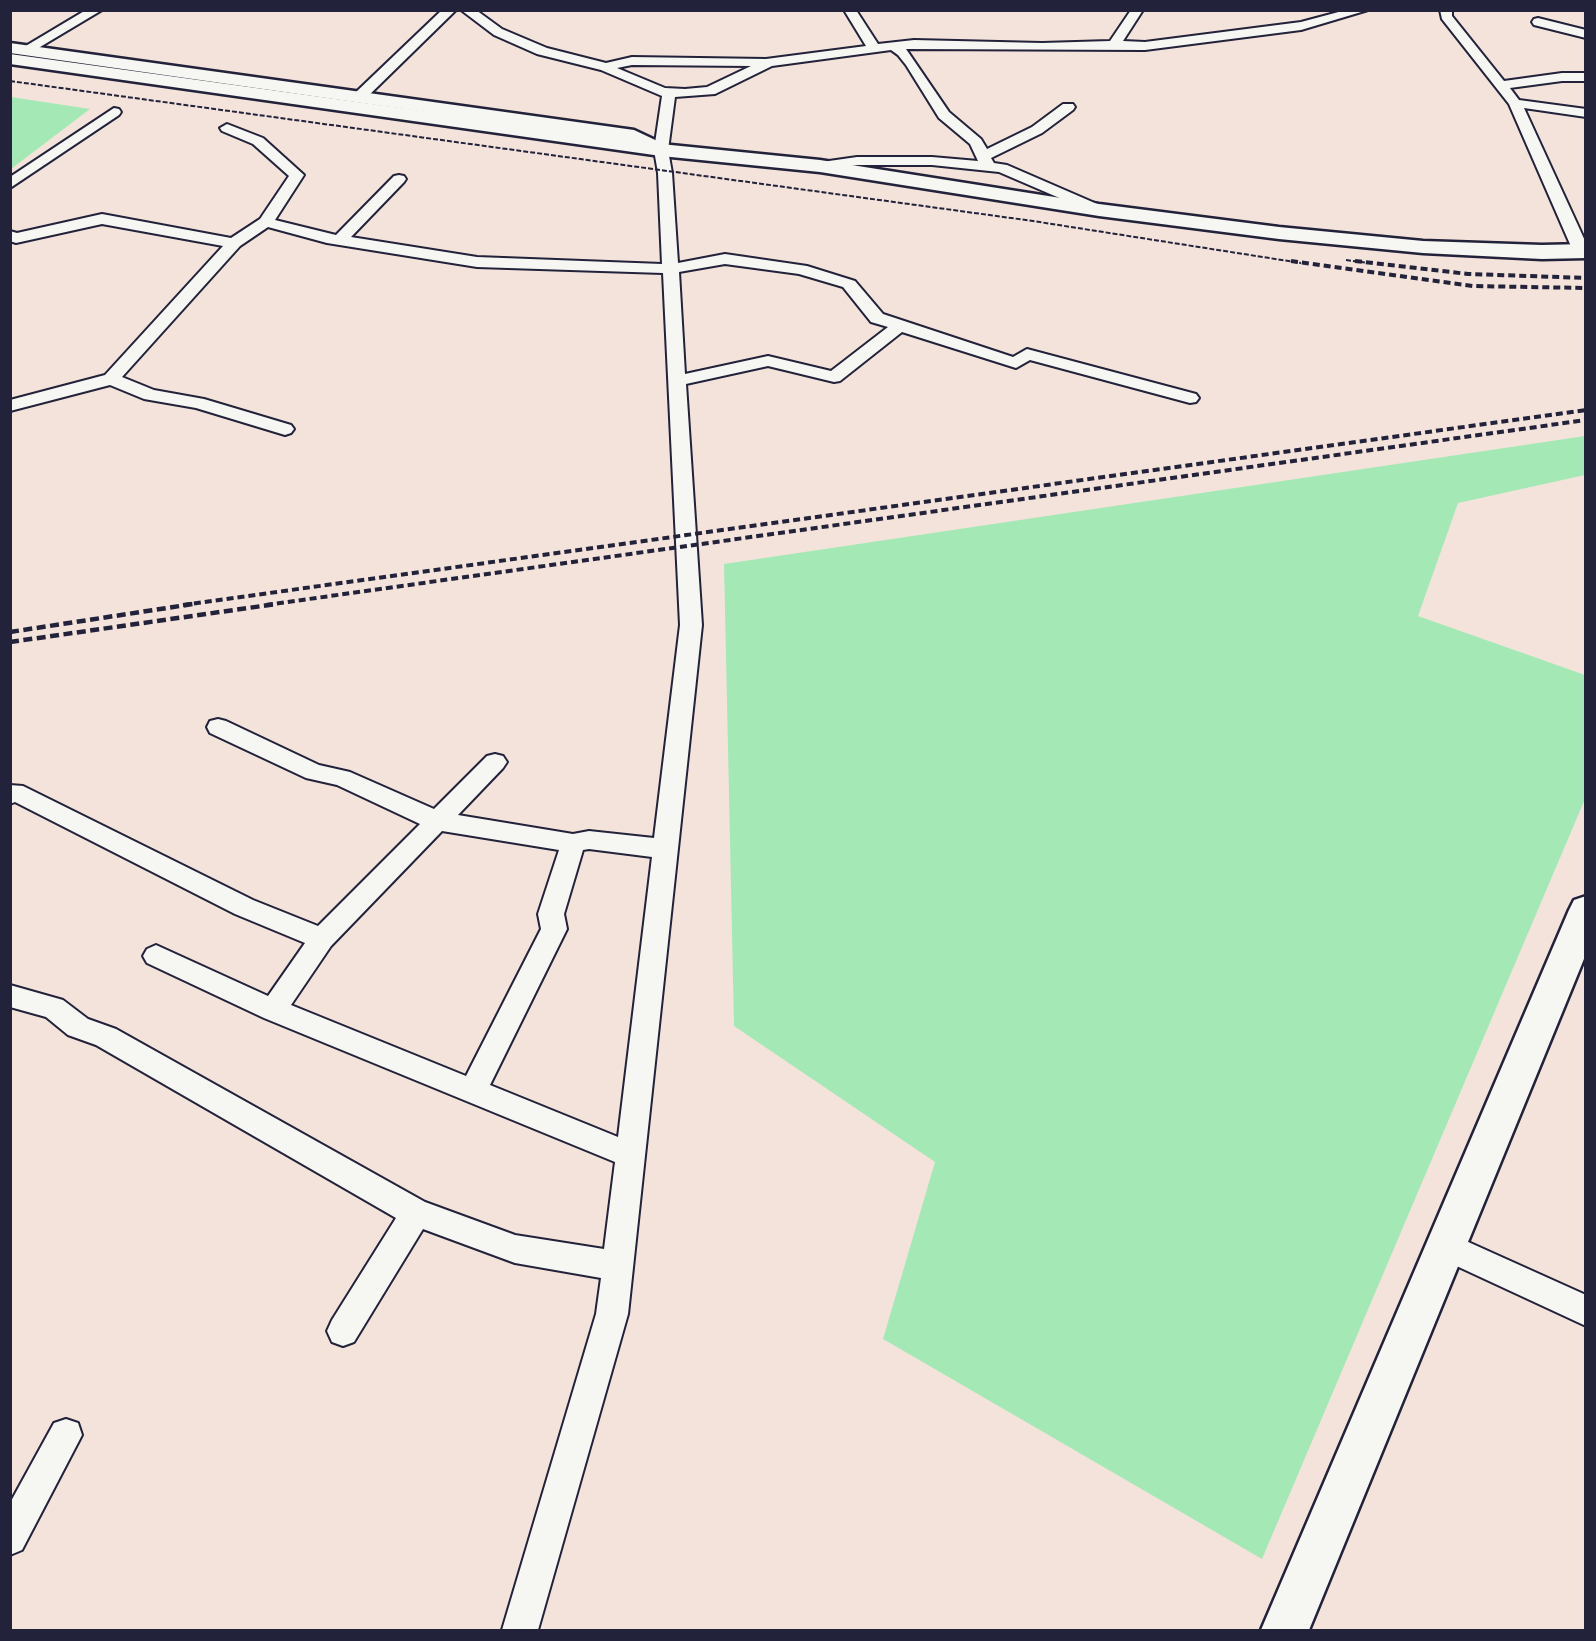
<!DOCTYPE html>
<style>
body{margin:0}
#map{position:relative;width:1596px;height:1641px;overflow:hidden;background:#f4e3db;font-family:Pangolin,sans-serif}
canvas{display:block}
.frame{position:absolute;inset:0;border:12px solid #22223b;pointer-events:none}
</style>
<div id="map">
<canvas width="1596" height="1641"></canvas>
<div class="frame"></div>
</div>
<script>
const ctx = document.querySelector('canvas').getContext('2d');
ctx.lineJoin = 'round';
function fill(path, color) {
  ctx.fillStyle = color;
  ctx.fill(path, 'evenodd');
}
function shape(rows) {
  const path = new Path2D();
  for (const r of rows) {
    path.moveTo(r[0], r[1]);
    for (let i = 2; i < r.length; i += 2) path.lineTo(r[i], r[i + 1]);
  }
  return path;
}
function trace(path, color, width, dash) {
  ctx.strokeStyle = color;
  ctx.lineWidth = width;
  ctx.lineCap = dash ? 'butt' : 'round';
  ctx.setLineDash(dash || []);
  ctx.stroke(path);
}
fill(shape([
 [11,97,90,109,11,169],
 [1585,436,1585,475,1458,503,1418,616,1585,675,1585,799,1262,1559,883,1339,935,1162,734,1026,724,564]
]), '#a4e9b5');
const street = shape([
 [86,10,102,10,30,53,20,53,19,50,86,10],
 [442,10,456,10,364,100,354,100,352,97,354,94,442,10],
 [461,10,476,10,502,29,547,48,606,63,632,57,766,59,866,46,844,10,856,10,878,44,914,40,1042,43,1110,41,1131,10,1143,10,1123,41,1145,42,1301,22,1346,10,1368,10,1301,30,1145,50,906,49,949,112,981,139,987,149,1032,127,1063,104,1073,104,1075,107,1073,110,1042,133,991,158,994,163,1007,165,1104,207,1107,210,1104,213,1099,215,999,172,932,165,857,165,815,169,813,166,815,163,857,157,932,157,978,161,970,144,939,118,906,65,898,55,891,50,772,66,715,94,675,97,668,150,672,173,678,263,725,254,807,266,855,281,883,314,1013,357,1027,349,1196,394,1199,398,1196,402,1190,403,1030,360,1016,368,902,332,840,381,834,382,768,366,686,384,702,625,628,1314,538,1630,502,1630,596,1314,601,1278,515,1263,423,1229,354,1342,343,1346,332,1342,327,1331,332,1320,396,1218,96,1045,68,1035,46,1017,10,1007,10,985,63,1000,88,1019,116,1029,425,1202,515,1235,604,1249,615,1162,264,1018,147,963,143,956,147,949,156,945,268,996,305,943,235,914,15,802,10,804,10,785,23,786,253,900,318,926,420,824,337,785,306,778,210,733,207,727,210,721,218,719,226,721,319,765,350,772,434,809,487,756,495,754,503,756,507,762,503,768,458,815,573,834,589,831,654,838,680,625,663,273,477,267,327,243,268,227,240,246,122,377,154,390,204,399,291,425,294,429,291,433,285,435,196,408,144,399,110,385,10,411,10,400,105,375,223,246,102,224,16,243,10,241,10,231,17,233,102,214,231,238,260,219,289,176,253,144,222,131,220,128,227,124,263,138,304,175,275,220,336,235,394,176,399,175,404,176,406,179,404,182,351,237,477,257,662,264,658,173,654,150,662,96,601,70,537,54,494,35,461,10],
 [632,65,751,66,707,87,685,89,665,88,617,68,632,65],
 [725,264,799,274,843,287,871,322,888,327,831,371,768,356,685,374,679,272,725,264],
 [442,831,559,850,538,914,541,929,466,1076,291,1005,331,946,442,831],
 [589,849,652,857,618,1137,490,1085,567,929,564,914,583,850,589,849],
 [1440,10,1452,10,1452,16,1504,81,1562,73,1586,73,1586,81,1562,81,1510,88,1519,100,1586,109,1586,117,1524,108,1586,243,1586,255,1575,254,1573,251,1509,104,1442,19,1440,10],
 [1538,18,1586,30,1586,38,1534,25,1532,22,1534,19,1538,18],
 [114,108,119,109,121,112,119,115,10,188,10,177,114,108],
 [1446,1232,1586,1295,1586,1326,1435,1256,1431,1246,1435,1236,1446,1232],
 [66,1419,78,1423,82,1435,22,1550,10,1555,10,1503,54,1423,66,1419]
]);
const secondary = shape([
 [10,43,634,130,668,146,671,150,668,154,661,156,629,141,10,53,10,43],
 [1586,896,1586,954,1309,1630,1261,1630,1569,910,1574,900,1586,896]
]);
const primary = shape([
 [10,54,661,144,820,160,1099,204,1279,227,1423,241,1542,245,1586,244,1586,258,1542,259,1423,253,1279,239,1099,216,820,172,661,156,10,64,10,54]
]);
trace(street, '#22223b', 4);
trace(secondary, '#22223b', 5);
trace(primary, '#22223b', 5);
fill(street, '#f6f6f2');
fill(secondary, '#f6f6f2');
fill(primary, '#f6f6f2');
trace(shape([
 [10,81,1033,221,1301,263],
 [1346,260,1369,263]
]), '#22223b', 2, [5, 2]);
trace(shape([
 [1291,261,1473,286,1586,288],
 [1355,261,1468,274,1586,278],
 [183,605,1586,410],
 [266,605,1586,420]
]), '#22223b', 4, [7, 4]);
trace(shape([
 [10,632,193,604],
 [10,642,276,604]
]), '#22223b', 4.5, [9, 4.5]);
</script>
